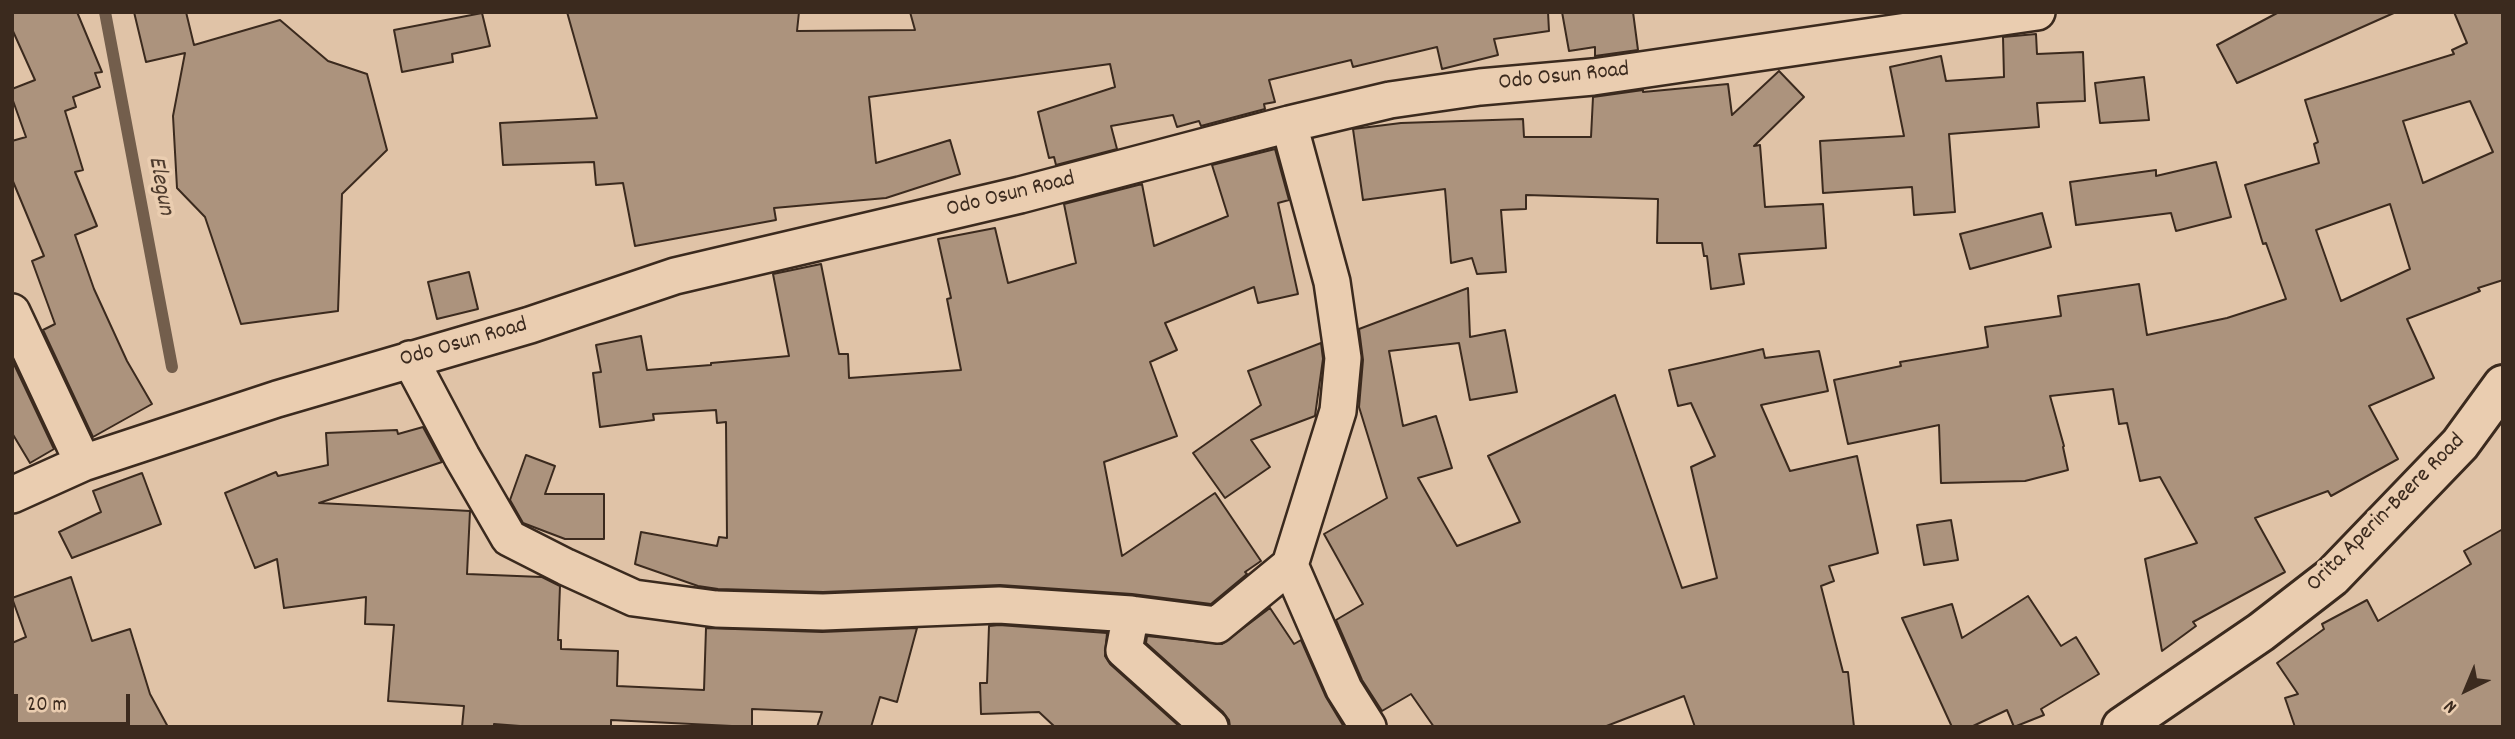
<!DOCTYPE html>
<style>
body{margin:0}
#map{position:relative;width:2515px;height:739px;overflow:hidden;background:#e0c3a7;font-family:Dekko,sans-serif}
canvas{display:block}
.frame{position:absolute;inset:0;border:14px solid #3b2a1e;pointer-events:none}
.north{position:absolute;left:2431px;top:655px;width:70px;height:70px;-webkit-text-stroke:5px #eacdb0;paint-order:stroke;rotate:223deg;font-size:19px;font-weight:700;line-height:28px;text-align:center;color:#3b2a1e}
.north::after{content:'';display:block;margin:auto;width:24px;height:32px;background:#3b2a1e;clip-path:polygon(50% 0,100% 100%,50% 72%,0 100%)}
.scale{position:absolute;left:14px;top:694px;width:116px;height:32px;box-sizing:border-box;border:4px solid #3b2a1e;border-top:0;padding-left:9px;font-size:21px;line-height:24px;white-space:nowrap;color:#3b2a1e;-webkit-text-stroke:5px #eacdb0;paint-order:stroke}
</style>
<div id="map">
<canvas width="2515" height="739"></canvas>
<div class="frame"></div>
<div class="north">N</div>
<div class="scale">20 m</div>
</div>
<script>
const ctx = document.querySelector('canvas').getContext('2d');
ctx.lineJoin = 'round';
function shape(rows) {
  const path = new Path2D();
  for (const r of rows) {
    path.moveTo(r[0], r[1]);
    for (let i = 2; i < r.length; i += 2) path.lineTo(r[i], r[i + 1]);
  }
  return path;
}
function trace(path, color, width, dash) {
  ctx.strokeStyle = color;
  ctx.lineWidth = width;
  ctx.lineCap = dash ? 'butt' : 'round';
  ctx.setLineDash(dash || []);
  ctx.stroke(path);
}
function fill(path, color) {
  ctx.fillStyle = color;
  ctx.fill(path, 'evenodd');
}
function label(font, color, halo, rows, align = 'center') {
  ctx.font = font + ' Dekko,sans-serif';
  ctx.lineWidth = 7;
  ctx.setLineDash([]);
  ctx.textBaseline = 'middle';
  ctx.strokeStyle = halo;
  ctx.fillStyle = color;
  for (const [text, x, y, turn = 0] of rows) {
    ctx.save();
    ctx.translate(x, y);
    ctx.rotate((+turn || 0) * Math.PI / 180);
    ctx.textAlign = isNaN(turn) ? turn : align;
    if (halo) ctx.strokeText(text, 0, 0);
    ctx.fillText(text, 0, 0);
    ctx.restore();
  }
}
trace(shape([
 [105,12,172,367]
]), '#735e4c', 12);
const building = shape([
 [12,12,77,12,102,72,95,73,100,87,73,97,76,107,65,111,83,170,75,172,97,226,75,235,94,289,127,361,152,404,93,437,43,330,55,324,32,261,44,256,12,179,12,141,26,137,12,98,12,89,35,80,12,29,12,12],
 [134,12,186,12,194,45,280,20,328,61,367,74,387,150,342,194,338,311,241,324,205,217,177,188,173,116,185,53,146,62,134,12],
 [567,12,799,12,797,31,915,30,910,12,1548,12,1549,31,1494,39,1498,55,1442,69,1437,47,1353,67,1351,60,1269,80,1275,102,1264,104,1265,109,1201,126,1199,121,1177,127,1173,115,1111,126,1117,149,1056,165,1054,157,1049,158,1038,112,1115,87,1110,64,869,97,876,163,950,140,960,174,886,198,774,208,776,220,635,246,623,183,596,185,594,162,503,165,500,123,597,118,567,12],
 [1562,12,1633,12,1638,50,1595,56,1595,47,1569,51,1562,12],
 [2279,12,2396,12,2237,83,2217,45,2279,12],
 [2454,12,2503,12,2503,280,2478,288,2480,291,2407,319,2434,378,2369,406,2398,459,2331,496,2328,491,2255,518,2285,572,2193,622,2196,626,2162,651,2145,559,2197,543,2160,477,2140,481,2127,423,2119,424,2113,389,2050,396,2064,446,2063,447,2068,470,2025,481,1941,483,1939,425,1848,444,1834,380,1901,366,1900,362,1988,347,1985,327,2061,316,2058,296,2139,284,2147,335,2227,318,2286,299,2266,243,2263,244,2245,185,2319,163,2314,144,2318,142,2305,100,2454,54,2452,50,2467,43,2454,12],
 [2470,101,2493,152,2423,183,2403,121,2470,101],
 [2390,204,2410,269,2341,301,2316,230,2390,204],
 [482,13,490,46,452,54,453,62,402,72,394,30,482,13],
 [2036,34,2037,54,2083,52,2085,101,2037,103,2039,127,1949,134,1955,212,1914,215,1912,187,1823,193,1820,141,1904,136,1890,67,1941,56,1946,81,2004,77,2003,37,2036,34],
 [1779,71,1804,97,1754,146,1760,145,1765,207,1823,204,1826,248,1739,254,1744,284,1711,289,1707,256,1704,256,1702,243,1657,243,1658,199,1526,195,1526,209,1501,210,1506,272,1477,274,1472,258,1451,263,1445,189,1363,200,1353,129,1401,123,1523,119,1524,137,1591,137,1593,97,1643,90,1643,92,1728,84,1732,115,1779,71],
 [2144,77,2149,120,2100,123,2095,83,2144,77],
 [1275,149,1289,200,1278,203,1298,294,1258,303,1254,287,1165,323,1177,350,1150,362,1177,436,1104,462,1122,556,1215,493,1261,561,1245,572,1247,574,1211,604,1132,594,1000,585,823,592,718,589,698,586,635,564,641,532,717,546,719,537,727,538,726,422,717,423,716,410,653,414,654,420,600,427,593,373,601,372,596,345,641,336,647,370,711,365,711,363,789,356,773,274,821,264,839,354,848,354,849,378,961,370,947,299,951,298,938,239,995,228,1008,283,1076,263,1064,204,1142,184,1154,246,1228,216,1212,165,1275,149],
 [2216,162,2231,217,2176,231,2171,213,2076,225,2070,182,2156,170,2156,176,2216,162],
 [2042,213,2051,247,1970,269,1960,234,2042,213],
 [469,272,478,309,437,319,428,282,469,272],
 [1468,288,1470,337,1505,330,1517,392,1470,400,1459,343,1389,351,1403,426,1436,416,1452,468,1418,478,1457,546,1520,522,1488,456,1615,395,1682,588,1717,578,1691,467,1715,456,1691,403,1678,406,1669,370,1763,349,1765,358,1819,351,1828,391,1761,405,1790,471,1857,456,1878,553,1829,566,1834,581,1821,586,1843,672,1848,672,1854,727,1695,727,1684,696,1604,727,1434,727,1411,694,1382,711,1362,680,1336,620,1363,604,1324,534,1387,498,1359,407,1363,360,1359,329,1468,288],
 [1321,343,1323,359,1315,416,1251,440,1270,467,1225,498,1193,453,1261,405,1248,371,1321,343],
 [12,360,54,449,30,463,12,433,12,360],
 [423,427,442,462,319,503,470,511,467,574,542,577,560,586,558,640,561,640,561,649,618,651,617,686,704,690,706,628,822,632,917,628,897,702,880,697,871,727,817,727,822,712,752,709,752,727,611,720,611,727,533,727,494,724,494,727,462,727,464,706,388,701,394,625,365,624,366,597,284,608,277,559,255,568,225,493,276,472,278,476,328,465,326,433,397,430,398,434,423,427],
 [526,455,555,466,545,494,604,494,604,539,565,539,523,523,510,500,526,455],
 [142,473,161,524,72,558,59,532,101,512,93,491,142,473],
 [1951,520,1958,560,1924,565,1917,525,1951,520],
 [2503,529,2503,727,2295,727,2285,698,2298,694,2277,663,2324,629,2322,624,2367,600,2378,621,2471,564,2464,551,2503,529],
 [71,577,92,641,130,629,150,694,168,727,12,727,12,643,26,637,12,598,71,577],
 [2028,596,2061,646,2076,637,2099,674,2041,709,2044,715,2014,727,2007,710,1971,727,1952,727,1902,618,1952,604,1962,638,2028,596],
 [1270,608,1294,644,1301,640,1326,697,1344,727,1230,727,1229,720,1223,712,1146,643,1147,636,1222,644,1270,608],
 [999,625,1107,633,1105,656,1110,664,1180,727,1055,727,1039,712,981,714,980,683,987,683,989,626,999,625]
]);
fill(building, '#ac937d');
trace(building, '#3b2a1e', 2);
const minor = shape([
 [1289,124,1332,282,1343,358,1338,411,1290,565,1344,689,1368,727],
 [12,312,83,463],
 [410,359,462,457,509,538,566,567,634,598,716,609,823,612,999,605,1131,614,1124,650,1210,727],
 [12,495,83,463,277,399,530,325,675,276,1020,195,1289,124,1390,100,1480,87,1593,77,2037,12],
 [1131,614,1217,625,1290,565]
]);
const secondary = shape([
 [2122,727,2261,632,2332,577,2460,444,2503,385]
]);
trace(minor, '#3b2a1e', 40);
trace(secondary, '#3b2a1e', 44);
trace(minor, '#eacdb0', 35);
trace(secondary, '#eacdb0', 38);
label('23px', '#3b2a1e', '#eacdb0', [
 ["Odo Osun Road",1564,78,-6],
 ["Odo Osun Road",1011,196,-14],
 ["Odo Osun Road",464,344,-16],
 ["Orita Aperin-Beere Road",2387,514,-45]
]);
label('italic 24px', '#4e3b2d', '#eacdb0', [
 ["Elegun",159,186,79]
]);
</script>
